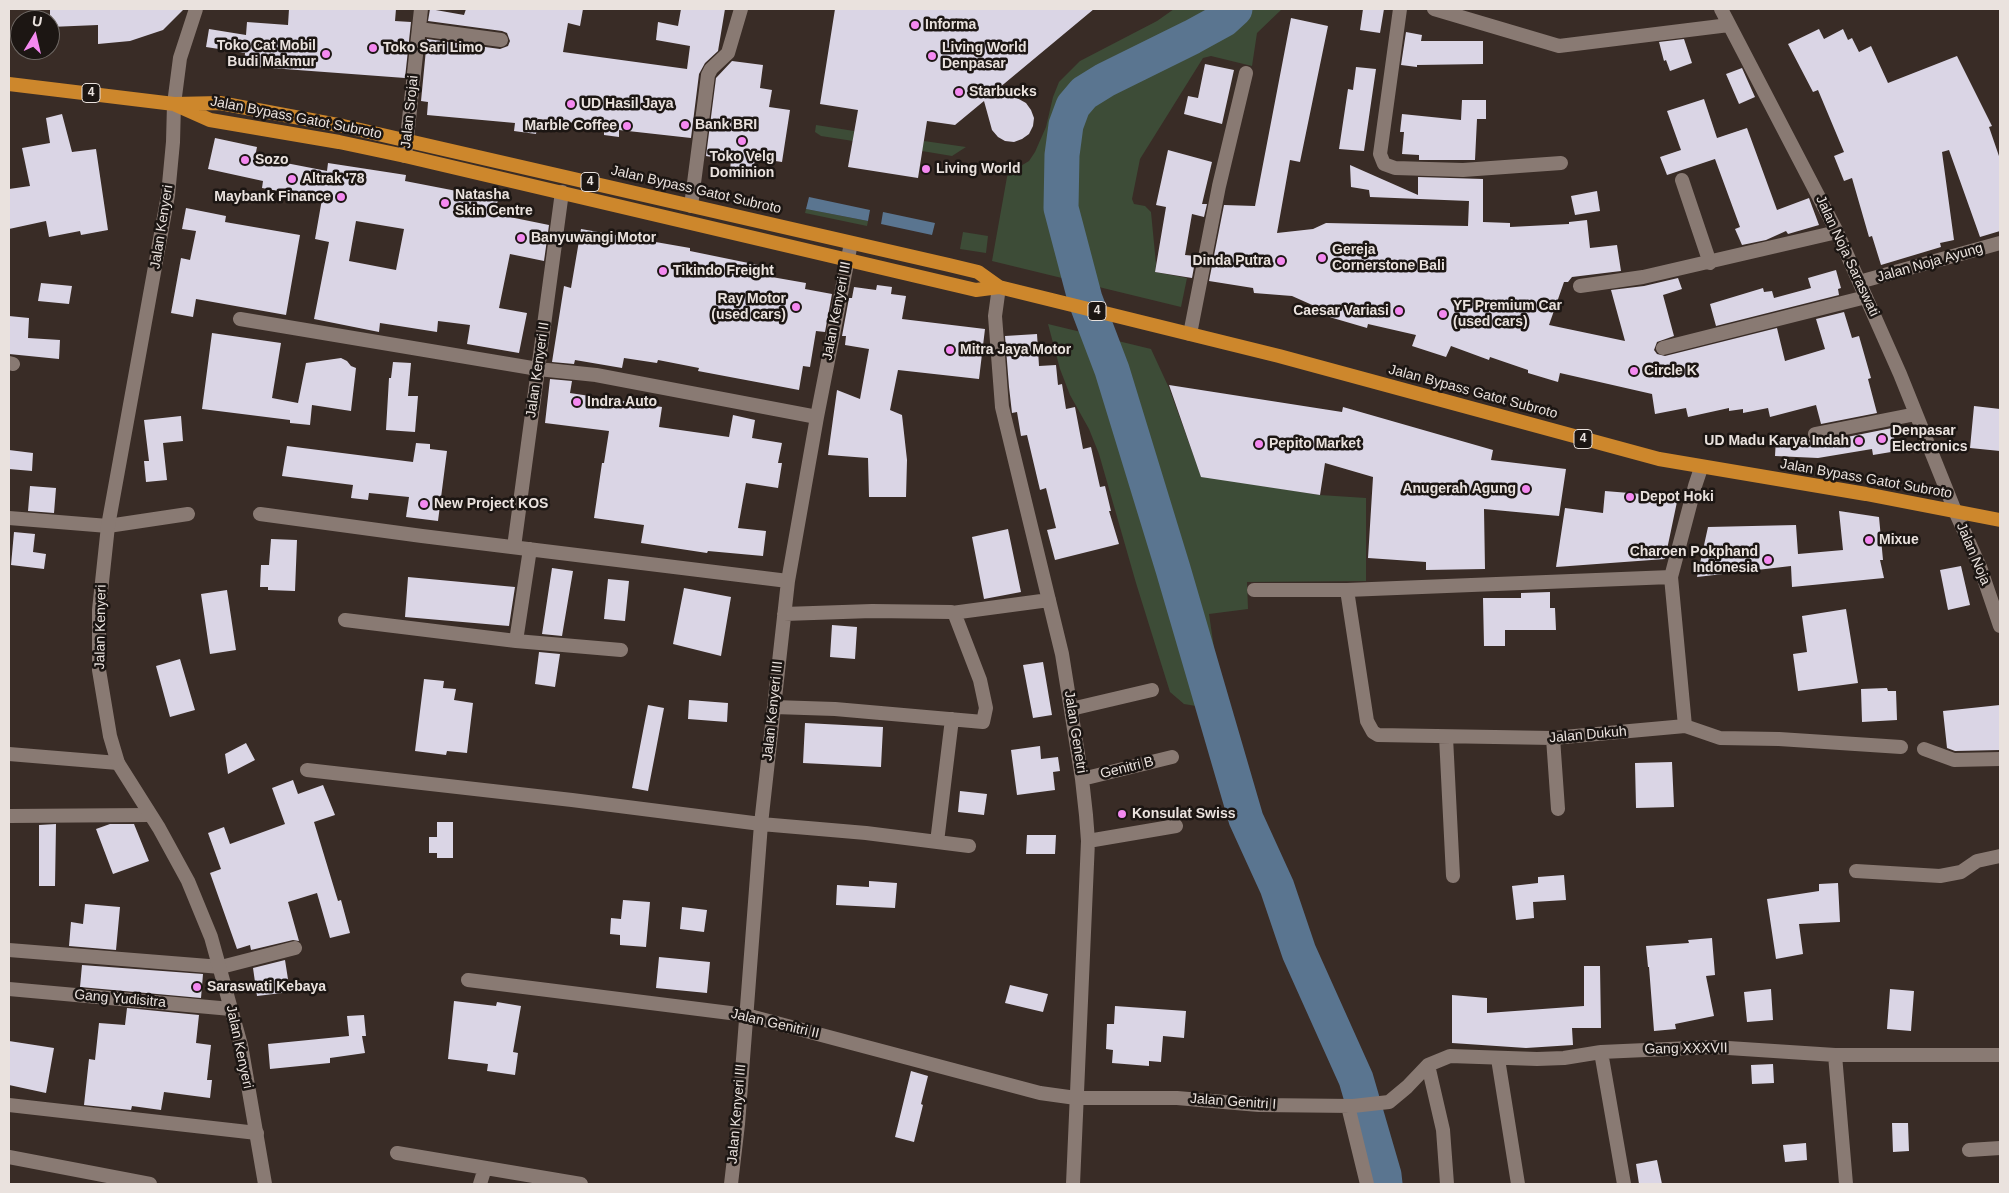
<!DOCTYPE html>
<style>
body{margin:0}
#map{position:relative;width:2009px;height:1193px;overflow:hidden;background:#392c26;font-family:Helvetica,sans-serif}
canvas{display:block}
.frame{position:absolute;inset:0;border:10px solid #eae2de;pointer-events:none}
.north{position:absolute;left:10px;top:10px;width:50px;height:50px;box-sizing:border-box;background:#1c1613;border:1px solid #6e6864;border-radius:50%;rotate:9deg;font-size:14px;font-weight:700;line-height:20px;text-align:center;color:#eae2de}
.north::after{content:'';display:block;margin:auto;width:18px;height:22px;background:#f489f0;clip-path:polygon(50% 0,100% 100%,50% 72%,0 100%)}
</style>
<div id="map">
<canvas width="2009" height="1193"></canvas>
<div class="frame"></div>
<div class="north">U</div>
</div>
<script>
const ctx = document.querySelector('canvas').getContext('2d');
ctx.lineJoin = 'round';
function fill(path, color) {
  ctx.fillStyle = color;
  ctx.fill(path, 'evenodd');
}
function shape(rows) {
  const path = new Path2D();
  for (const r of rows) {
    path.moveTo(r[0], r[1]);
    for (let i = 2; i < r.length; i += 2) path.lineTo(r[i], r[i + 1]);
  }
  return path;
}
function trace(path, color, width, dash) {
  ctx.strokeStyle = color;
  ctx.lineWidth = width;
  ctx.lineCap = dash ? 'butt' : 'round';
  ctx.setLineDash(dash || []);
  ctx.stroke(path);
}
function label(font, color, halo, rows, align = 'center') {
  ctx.font = font + ' Helvetica,sans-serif';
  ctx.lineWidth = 5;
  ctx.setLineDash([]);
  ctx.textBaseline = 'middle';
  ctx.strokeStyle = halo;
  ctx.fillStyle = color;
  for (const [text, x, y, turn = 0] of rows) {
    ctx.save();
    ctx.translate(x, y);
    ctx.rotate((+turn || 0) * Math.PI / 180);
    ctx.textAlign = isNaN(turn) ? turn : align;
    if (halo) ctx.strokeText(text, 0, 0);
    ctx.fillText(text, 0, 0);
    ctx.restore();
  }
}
fill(shape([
 [1174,9,1282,9,1257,33,1252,66,1211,56,1203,58,1140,159,1132,199,1134,204,1145,206,1151,212,1156,264,1155,272,1187,278,1181,307,992,261,1007,177,1009,173,1029,161,1035,152,1046,127,1053,97,1059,82,1080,61,1157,21],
 [816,125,854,131,853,141,821,136,815,132],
 [924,141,966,147,952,156,922,151],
 [806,209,868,221,867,226,805,213],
 [963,232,988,236,986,253,960,249],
 [1048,324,1151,349,1169,388,1201,476,1320,495,1366,498,1366,581,1247,582,1248,609,1209,614,1222,702,1196,706,1184,704,1170,692,1136,583,1099,454,1089,429,1070,395,1060,369]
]), '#3d4c37');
fill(shape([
 [809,197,870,210,868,221,806,209],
 [883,212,935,223,932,235,881,224]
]), '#5a7590');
trace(shape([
 [1235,9,1223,20,1192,37,1105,80,1084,93,1073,106,1066,125,1062,155,1061,208,1085,299,1112,370,1173,569,1246,819,1277,887,1299,952,1356,1079,1384,1175,1385,1184]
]), '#5a7590', 35);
fill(shape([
 [50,9,184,9,163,30,130,41,98,44,98,25,50,27],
 [289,9,396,9,395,21,411,22,405,78,244,66,245,53,206,47,209,29,246,35,247,22,288,25],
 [430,9,464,15,466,9,583,9,580,26,568,23,563,52,687,69,690,46,656,40,658,22,678,26,681,9,725,9,718,51,705,63,699,74,691,138,619,130,619,137,604,135,604,126,538,119,536,134,514,131,515,123,427,115,428,102,421,101,427,39,500,49,508,46,510,41,507,33,502,31,428,21],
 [835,9,1094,9,999,88,1026,103,1031,110,1034,118,1033,126,1029,134,1022,139,1014,142,1005,141,998,137,992,130,984,101,955,125,927,121,918,178,848,167,858,110,820,104],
 [1363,9,1384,9,1380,33,1360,30],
 [1291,18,1328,26,1300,162,1290,160,1277,233,1313,229,1326,223,1468,226,1469,201,1370,197,1369,190,1351,187,1350,165,1418,195,1418,177,1483,179,1483,222,1510,223,1510,227,1569,224,1569,222,1587,220,1590,248,1617,245,1621,271,1572,277,1568,282,1564,282,1549,325,1625,341,1611,290,1644,286,1678,278,1682,289,1663,295,1674,336,1657,342,1654,350,1657,354,1665,356,1777,328,1785,361,1825,349,1816,319,1844,312,1852,338,1859,336,1871,378,1868,379,1877,413,1821,424,1816,405,1770,417,1768,408,1743,413,1743,409,1729,411,1729,408,1688,417,1686,408,1655,414,1652,394,1560,373,1558,382,1528,373,1528,370,1490,357,1489,360,1451,346,1446,357,1412,346,1416,335,1368,324,1367,328,1326,316,1328,312,1292,296,1254,293,1253,288,1209,281,1224,205,1255,206],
 [1819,29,1824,39,1843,29,1848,40,1852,38,1859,52,1871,46,1888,83,1957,56,1992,126,1989,127,2000,159,2000,231,1980,237,1949,150,1942,152,1954,240,1940,243,1941,247,1881,265,1872,236,1869,237,1852,178,1844,181,1834,156,1844,152,1818,90,1813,92,1788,44],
 [1406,32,1422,35,1421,41,1483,41,1483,64,1417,65,1417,67,1401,65],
 [1684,39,1692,63,1670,71,1666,60,1664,61,1659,42],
 [732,61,763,65,760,88,772,90,769,107,790,110,782,162,755,158,753,174,730,170,731,160,706,156,716,78],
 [1205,64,1234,70,1222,124,1184,114,1188,96,1198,98],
 [1356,67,1376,69,1364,151,1339,149,1348,89,1353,90],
 [1742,68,1755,97,1739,104,1726,74],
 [1704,99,1717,138,1747,128,1777,210,1809,198,1819,225,1788,234,1786,231,1766,240,1742,245,1735,229,1740,227,1715,159,1667,175,1660,157,1681,150,1667,111],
 [1462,100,1486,100,1486,119,1477,119,1475,160,1419,160,1419,155,1402,154,1404,132,1400,132,1402,114,1461,120],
 [62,114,72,152,96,149,108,230,81,235,80,231,49,237,46,221,9,229,9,189,30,186,22,148,50,143,46,118],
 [215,138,257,147,255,157,327,171,328,163,406,175,405,181,498,199,495,214,549,225,544,261,510,254,499,308,527,313,519,353,467,344,470,325,438,321,437,332,380,323,379,332,314,319,329,242,315,239,322,199,262,188,263,181,208,169],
 [356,221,404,229,396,270,349,261],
 [1168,150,1212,162,1202,204,1207,204,1204,217,1192,214,1185,255,1196,256,1192,278,1155,272,1166,207,1156,205],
 [1597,191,1600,211,1575,215,1571,196],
 [186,208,226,216,225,222,300,235,286,315,196,299,193,317,171,313,181,258,190,260,196,231,182,229],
 [581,229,690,248,690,251,768,267,766,276,806,283,805,289,832,294,825,332,816,331,810,367,803,366,799,390,698,371,699,368,658,360,657,363,624,358,622,368,575,360,574,364,552,362,564,286,571,288],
 [1836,270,1841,288,1838,289,1839,295,1716,326,1710,304,1763,288,1764,292,1772,291,1774,298,1811,288,1808,278],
 [41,283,72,286,69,304,38,301],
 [877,285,892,287,891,294,906,296,902,319,985,329,979,379,898,370,890,410,902,415,907,460,906,497,869,497,868,458,828,455,837,390,860,399,869,349,845,345,846,336,842,336,849,298,852,298,854,287,876,290],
 [9,316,29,318,28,338,60,340,59,359,9,354],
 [212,333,281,343,272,398,298,403,306,363,341,358,347,361,351,366,356,368,351,411,312,405,310,425,290,423,290,420,202,409],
 [1037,334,1039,366,1056,365,1058,385,1062,384,1066,409,1075,407,1083,449,1091,447,1100,487,1105,486,1111,511,1109,511,1119,544,1055,560,1047,530,1056,528,1046,488,1040,490,1027,435,1021,436,1017,412,1012,413,1009,387,1005,336],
 [393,362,411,363,408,396,418,396,415,432,386,430,389,378,391,378],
 [550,379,572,381,570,393,662,407,659,427,729,437,733,415,755,420,752,438,782,443,778,463,782,463,778,488,746,483,738,528,766,531,763,556,708,551,707,553,641,543,644,525,594,518,602,463,604,463,609,431,545,423],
 [1169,385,1342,412,1343,407,1493,450,1491,460,1566,469,1559,516,1484,509,1485,569,1426,570,1426,562,1368,558,1373,477,1325,463,1320,495,1201,477],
 [1974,406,2000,409,2000,451,1970,448],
 [181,416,183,441,163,443,167,480,146,482,144,461,149,461,144,420],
 [1892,428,1897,451,1873,455,1872,449,1818,458,1775,456,1776,438,1808,439,1817,443],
 [416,443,430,444,430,449,447,451,438,521,406,517,409,497,369,493,368,500,351,498,353,485,282,476,287,446,413,462],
 [9,450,33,453,32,471,9,469],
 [30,486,56,488,54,513,28,511],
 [1605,491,1678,497,1665,559,1556,567,1565,508,1603,513],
 [1839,511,1879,517,1883,560,1880,560,1884,578,1792,587,1791,566,1697,577,1708,527,1796,525,1798,554,1843,550],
 [1008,529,1021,592,984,599,972,537],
 [14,532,35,534,33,552,46,554,44,569,11,565],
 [271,539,297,540,295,591,268,590,268,587,260,587,261,565,269,565],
 [1961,566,1970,605,1948,610,1940,570],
 [552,568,573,571,562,636,542,634],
 [408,577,515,587,509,626,405,617],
 [608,579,629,581,625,621,604,619],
 [684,588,731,597,721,656,673,644],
 [227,590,236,650,210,654,201,594],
 [1550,592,1550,608,1555,608,1556,630,1505,630,1505,646,1484,646,1483,598,1521,598,1521,593],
 [1846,609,1858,683,1798,691,1793,654,1807,652,1802,616],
 [832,625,857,627,855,659,830,657],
 [539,652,560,654,555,687,535,684],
 [180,659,195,710,170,717,156,666],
 [1043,662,1052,715,1033,718,1023,665],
 [424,679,444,681,443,688,456,689,454,700,473,703,467,753,447,751,446,755,415,751],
 [1887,688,1888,691,1896,691,1897,720,1862,722,1861,689],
 [689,700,728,703,727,722,688,719],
 [648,705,664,708,648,791,632,788],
 [2000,705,2000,750,1955,751,1947,748,1943,711],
 [805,723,883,727,881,767,803,763],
 [246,743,255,760,228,774,225,754],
 [1040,746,1041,759,1058,757,1060,771,1053,772,1055,790,1017,795,1011,750],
 [1672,762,1674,807,1636,808,1635,763],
 [293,780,298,794,323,785,335,815,314,822,338,901,341,900,350,933,330,938,317,893,288,902,299,941,293,940,251,950,250,945,237,949,210,873,221,869,208,833,224,827,230,844,285,824,272,788],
 [960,791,987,794,984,815,958,812],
 [437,822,453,822,453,858,437,858,437,853,429,853,429,837,437,837],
 [56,824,55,886,39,886,39,825],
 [110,824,134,824,149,861,113,874,96,829],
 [1027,835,1056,835,1055,854,1026,854],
 [1564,875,1566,900,1533,902,1534,918,1516,920,1512,886,1538,883,1538,877],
 [869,881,897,883,895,908,836,905,837,885,869,887],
 [1838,883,1840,922,1799,924,1803,954,1776,959,1767,899,1819,891,1819,884],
 [623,900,650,902,646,947,620,945,620,935,610,934,611,918,621,919],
 [85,904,120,907,116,950,69,946,71,922,83,924],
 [682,907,707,910,704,932,680,929],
 [1712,938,1715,975,1706,976,1714,1016,1675,1024,1676,1029,1654,1031,1649,967,1648,967,1646,946,1689,943,1688,940],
 [659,957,710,962,707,993,656,988],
 [285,960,290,992,257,996,253,968],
 [82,965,203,974,201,998,80,987],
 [1584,966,1600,966,1601,1028,1572,1028,1573,1045,1526,1048,1452,1043,1452,995,1487,998,1487,1013,1584,1006],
 [1010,985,1048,994,1043,1012,1005,1003],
 [1771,989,1773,1020,1747,1022,1744,992],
 [1890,989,1914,991,1911,1031,1887,1029],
 [454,1001,496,1006,497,1002,521,1006,513,1052,518,1053,515,1075,487,1071,488,1064,448,1059],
 [1115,1006,1186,1011,1184,1038,1163,1036,1161,1062,1149,1061,1149,1066,1112,1063,1113,1050,1106,1049,1107,1024,1114,1024],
 [127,1008,199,1015,196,1043,211,1045,207,1080,212,1080,210,1098,164,1092,161,1110,132,1106,131,1110,84,1105,89,1059,95,1060,99,1023,125,1025],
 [364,1015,366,1036,362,1036,365,1053,330,1058,330,1063,270,1069,268,1044,349,1036,347,1016],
 [9,1041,54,1048,46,1093,9,1085],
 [1773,1064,1774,1083,1752,1084,1751,1065],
 [911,1071,928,1076,921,1104,923,1105,914,1142,895,1137],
 [1892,1123,1908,1123,1909,1151,1893,1152],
 [1806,1143,1807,1160,1785,1162,1783,1145],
 [1657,1160,1662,1184,1639,1184,1636,1164]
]), '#dad5e5');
trace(shape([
 [1400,9,1380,154,1384,164,1395,168,1463,170,1561,163],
 [1434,9,1559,46,1729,25],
 [1721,9,1837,232,1900,374,1955,511,1980,567,2000,626],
 [419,29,501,40],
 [405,156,421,9],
 [1682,180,1710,263],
 [691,206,708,75,711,69,728,53,741,9],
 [1859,282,2000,243],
 [1580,286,1643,277,1837,232],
 [999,287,995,316,1002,407,1062,654,1082,779,1086,815,1088,841,1073,1184],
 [240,319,538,369,596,375,817,417],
 [1190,334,1219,186,1246,73],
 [1663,348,1866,297],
 [9,363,13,364],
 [1815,434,1916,414],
 [260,514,422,536,788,581],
 [9,518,108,526,188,514],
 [514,547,562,192],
 [1254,590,1347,590,1671,577],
 [1347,590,1367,721,1373,732,1378,735,1553,738,1685,726,1720,738,1779,739,1901,747],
 [952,613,1049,600],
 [345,620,516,641,621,650],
 [516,641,530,549],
 [774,707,835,709,983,722,986,708,980,680,955,615,951,612,872,611,784,614],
 [1071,709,1152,690],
 [1685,726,1671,577,1695,486,1701,468],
 [1446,737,1453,876],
 [1553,738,1558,809],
 [1924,749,1954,760,2000,759],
 [9,754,118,763],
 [307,770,572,800,761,824,866,833,969,846],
 [1082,779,1172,757],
 [9,816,149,815],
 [1088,841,1176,826],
 [937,842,952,719],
 [1856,871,1940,876,1961,872,1977,861,2000,856],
 [9,950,221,967,295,948],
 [468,980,746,1015,1040,1093,1076,1098,1177,1098,1259,1105,1353,1106,1389,1102,1407,1087,1428,1065,1450,1056,1537,1059,1564,1058,1601,1052,1713,1047,1835,1055,2000,1055],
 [9,989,231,1009],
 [1601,1052,1624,1184],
 [1835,1055,1846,1184],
 [1498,1059,1518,1184],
 [1428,1065,1443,1130,1447,1184],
 [9,1105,257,1133],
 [1348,1106,1367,1184],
 [1969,1150,2000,1148],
 [397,1153,581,1184],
 [9,1157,150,1184],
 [480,1184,485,1168],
 [731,1184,738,1124,761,824,788,581,817,417,851,243]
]), '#897a73', 14);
trace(shape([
 [196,9,180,58,174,104,173,142,168,195,108,526,99,610,99,670,110,736,118,763,159,828,188,881,211,937,241,1045,265,1184]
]), '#897a73', 14);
trace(shape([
 [9,84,174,104,220,103,343,126,949,265,978,272,999,287],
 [174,104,210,120,339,142,405,156,976,290,999,287,1279,356,1659,459,1866,494,2000,520]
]), '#cd872c', 14);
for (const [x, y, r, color] of [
 [915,25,5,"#f489f0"],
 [373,48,5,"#f489f0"],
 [326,54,5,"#f489f0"],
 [932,56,5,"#f489f0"],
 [959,92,5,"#f489f0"],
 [571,104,5,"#f489f0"],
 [685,125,5,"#f489f0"],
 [627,126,5,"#f489f0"],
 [742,141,5,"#f489f0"],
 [245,160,5,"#f489f0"],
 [926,169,5,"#f489f0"],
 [292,179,5,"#f489f0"],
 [341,197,5,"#f489f0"],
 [445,203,5,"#f489f0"],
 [521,238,5,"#f489f0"],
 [1322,258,5,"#f489f0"],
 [1281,261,5,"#f489f0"],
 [663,271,5,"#f489f0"],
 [796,307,5,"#f489f0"],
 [1399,311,5,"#f489f0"],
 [1443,314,5,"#f489f0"],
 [950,350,5,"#f489f0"],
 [1634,371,5,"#f489f0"],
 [577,402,5,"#f489f0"],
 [1882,439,5,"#f489f0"],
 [1859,441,5,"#f489f0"],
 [1259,444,5,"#f489f0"],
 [1526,489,5,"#f489f0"],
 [1630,497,5,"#f489f0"],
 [424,504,5,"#f489f0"],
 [1869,540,5,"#f489f0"],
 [1768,560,5,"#f489f0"],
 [1122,814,5,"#f489f0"],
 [197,987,5,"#f489f0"]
]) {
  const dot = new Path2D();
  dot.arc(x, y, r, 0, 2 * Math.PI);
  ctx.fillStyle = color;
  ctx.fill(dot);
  trace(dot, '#1c1613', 2);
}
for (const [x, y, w] of [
 [91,93,18],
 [590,182,18],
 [1097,311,18],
 [1583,439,18]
]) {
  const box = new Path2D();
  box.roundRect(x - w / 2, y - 9.5, w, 19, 4);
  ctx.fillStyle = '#1c1613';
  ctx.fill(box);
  trace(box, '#eae2de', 1);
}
label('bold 12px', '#eae2de', null, [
 ["4",91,93],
 ["4",590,182],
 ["4",1097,311],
 ["4",1583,439]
]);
label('bold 14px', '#eae2de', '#1c1613', [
 ["Informa",925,25],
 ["Toko Cat Mobil",316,46,"right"],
 ["Budi Makmur",316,62,"right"],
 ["Toko Sari Limo",383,48],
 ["Living World",942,48],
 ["Denpasar",942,64],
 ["Starbucks",969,92],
 ["UD Hasil Jaya",581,104],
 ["Bank BRI",695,125],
 ["Marble Coffee",617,126,"right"],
 ["Toko Velg",742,157,"center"],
 ["Dominion",742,173,"center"],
 ["Sozo",255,160],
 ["Living World",936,169],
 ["Altrak '78",302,179],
 ["Natasha",455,195],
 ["Skin Centre",455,211],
 ["Maybank Finance",331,197,"right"],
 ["Banyuwangi Motor",531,238],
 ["Gereja",1332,250],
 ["Cornerstone Bali",1332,266],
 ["Dinda Putra",1271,261,"right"],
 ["Tikindo Freight",673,271],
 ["Ray Motor",786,299,"right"],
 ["(used cars)",786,315,"right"],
 ["YF Premium Car",1453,306],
 ["(used cars)",1453,322],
 ["Caesar Variasi",1389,311,"right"],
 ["Mitra Jaya Motor",960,350],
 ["Circle K",1644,371],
 ["Indra Auto",587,402],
 ["Denpasar",1892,431],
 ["Electronics",1892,447],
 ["UD Madu Karya Indah",1849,441,"right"],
 ["Pepito Market",1269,444],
 ["Anugerah Agung",1516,489,"right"],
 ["Depot Hoki",1640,497],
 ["New Project KOS",434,504],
 ["Mixue",1879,540],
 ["Charoen Pokphand",1758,552,"right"],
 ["Indonesia",1758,568,"right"],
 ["Konsulat Swiss",1132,814],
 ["Saraswati Kebaya",207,987]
], 'left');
label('14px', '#eae2de', '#1c1613', [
 ["Jalan Srojai",410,112,-84],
 ["Jalan Bypass Gatot Subroto",296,118,11],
 ["Jalan Bypass Gatot Subroto",696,190,13],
 ["Jalan Kenyeri",162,227,-81],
 ["Jalan Noja Saraswati",1847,256,65],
 ["Jalan Noja Ayung",1930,263,-16],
 ["Jalan Kenyeri III",837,311,-79],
 ["Jalan Kenyeri II",538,370,-82],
 ["Jalan Bypass Gatot Subroto",1473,392,15],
 ["Jalan Bypass Gatot Subroto",1866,479,10],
 ["Jalan Noja",1973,554,67],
 ["Jalan Kenyeri",101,627,-89],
 ["Jalan Kenyeri III",773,711,-84],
 ["Jalan Genetri",1075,732,81],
 ["Jalan Dukuh",1588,735,-5],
 ["Genitri B",1127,768,-14],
 ["Gang Yudisitra",120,999,5],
 ["Jalan Genitri II",775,1024,13],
 ["Jalan Kenyeri",239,1047,78],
 ["Gang XXXVII",1686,1049,-1],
 ["Jalan Genitri I",1233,1102,4],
 ["Jalan Kenyeri III",737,1114,-85]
]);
</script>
